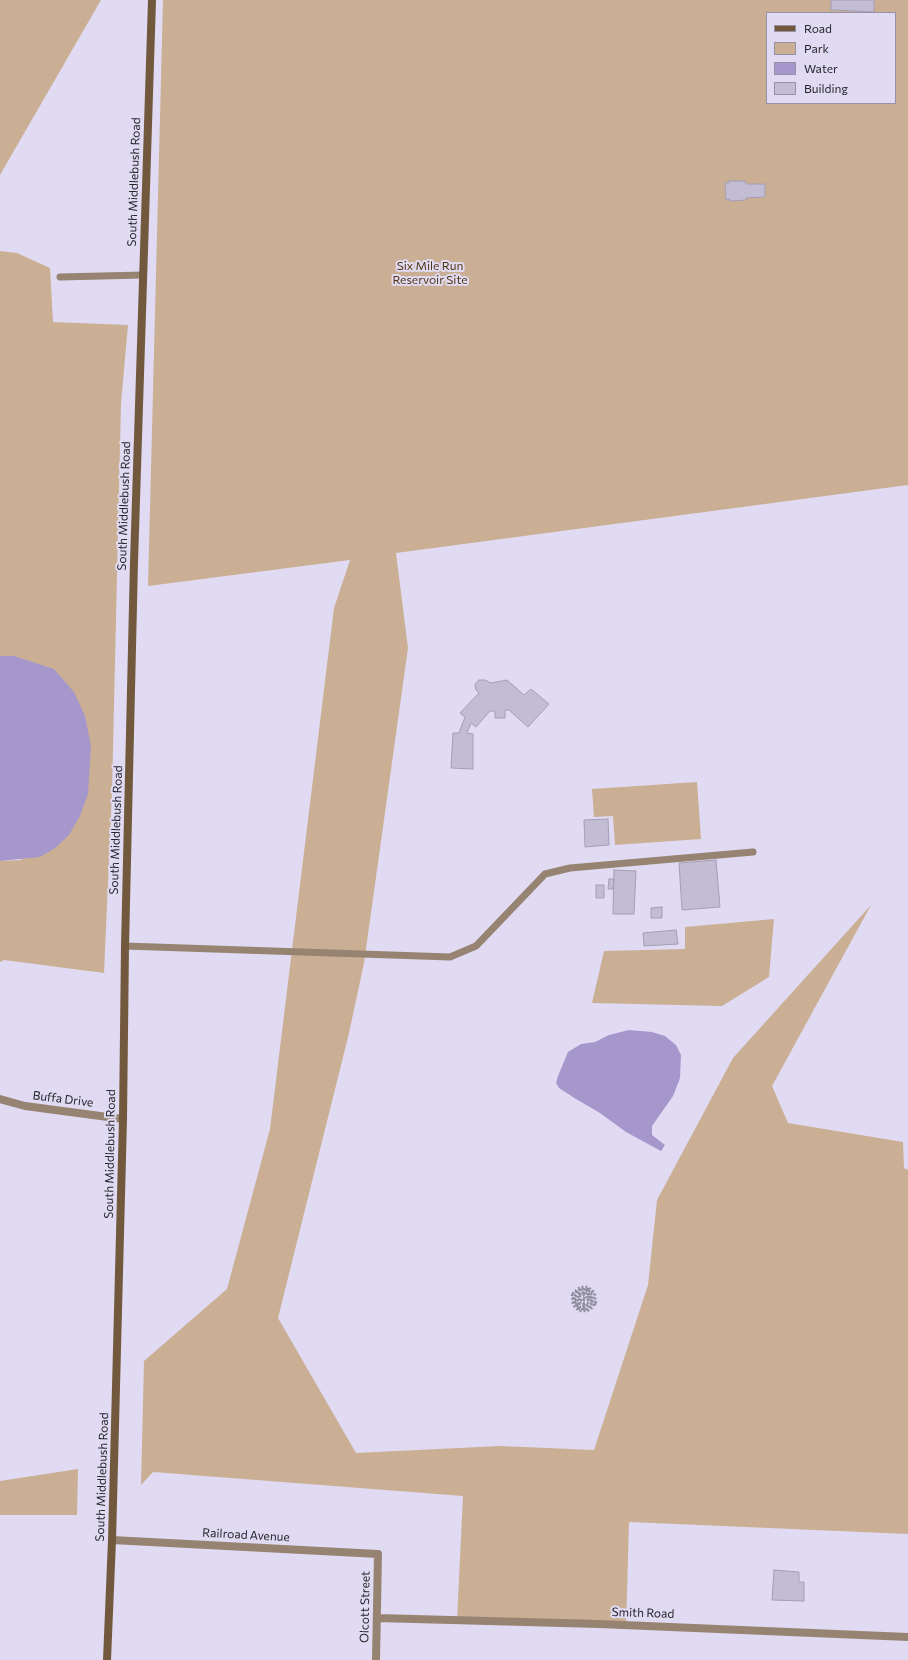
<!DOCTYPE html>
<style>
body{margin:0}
#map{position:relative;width:908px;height:1660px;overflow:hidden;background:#e0dbf2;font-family:Commissioner,sans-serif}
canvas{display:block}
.legend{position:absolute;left:766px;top:12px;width:130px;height:92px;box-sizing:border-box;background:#e0dbf2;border:1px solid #9692a3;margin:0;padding:5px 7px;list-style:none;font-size:12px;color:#26242d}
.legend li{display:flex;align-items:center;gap:8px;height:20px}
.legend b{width:20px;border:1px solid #9692a3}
</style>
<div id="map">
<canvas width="908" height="1660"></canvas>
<ul class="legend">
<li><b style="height:5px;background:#72583d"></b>Road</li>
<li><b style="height:11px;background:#caaf95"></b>Park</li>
<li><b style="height:11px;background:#a597cc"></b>Water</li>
<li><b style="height:11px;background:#c3bdd4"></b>Building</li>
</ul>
</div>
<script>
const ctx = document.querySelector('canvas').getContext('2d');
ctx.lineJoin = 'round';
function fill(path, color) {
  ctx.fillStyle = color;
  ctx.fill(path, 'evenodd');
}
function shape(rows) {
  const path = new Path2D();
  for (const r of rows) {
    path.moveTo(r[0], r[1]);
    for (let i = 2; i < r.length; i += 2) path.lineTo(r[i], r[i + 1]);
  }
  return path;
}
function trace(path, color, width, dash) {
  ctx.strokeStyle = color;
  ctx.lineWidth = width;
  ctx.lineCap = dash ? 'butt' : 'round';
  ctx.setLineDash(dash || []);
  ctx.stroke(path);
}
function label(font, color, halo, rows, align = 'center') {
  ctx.font = font + ' Commissioner,sans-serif';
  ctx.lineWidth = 4;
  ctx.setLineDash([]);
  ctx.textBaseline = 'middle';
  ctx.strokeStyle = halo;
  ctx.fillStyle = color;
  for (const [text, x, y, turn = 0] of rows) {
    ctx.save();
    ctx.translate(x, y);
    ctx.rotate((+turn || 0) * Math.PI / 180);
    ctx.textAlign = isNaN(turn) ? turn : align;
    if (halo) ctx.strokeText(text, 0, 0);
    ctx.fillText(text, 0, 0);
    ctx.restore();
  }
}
fill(shape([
 [0,0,101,0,0,175],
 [163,0,908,0,908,485,396,553,408,648,364,963,349,1033,278,1318,356,1453,500,1446,594,1450,648,1285,657,1200,733,1058,871,905,772,1086,788,1123,903,1142,904,1168,908,1170,908,1534,629,1522,626,1628,457,1620,463,1496,153,1472,141,1485,144,1361,227,1289,270,1129,334,608,350,560,148,586],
 [767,13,895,13,895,103,767,103],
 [0,251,17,253,50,268,53,322,128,325,121,403,112,792,104,973,4,960,0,962,0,861,21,860,14,657,0,656],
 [697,782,701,839,615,845,613,816,594,817,592,789],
 [774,919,769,977,722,1006,592,1003,604,951,685,949,685,927],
 [78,1469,77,1515,0,1515,0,1481]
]), '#caaf95');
fill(shape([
 [0,656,14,656,54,669,74,692,85,716,91,746,88,794,80,816,69,835,55,848,40,857,0,861],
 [629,1030,652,1032,665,1036,676,1045,681,1055,680,1078,673,1096,652,1126,652,1135,665,1145,661,1151,626,1132,600,1113,576,1099,559,1088,556,1083,558,1076,568,1052,581,1044,595,1042,609,1035]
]), '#a597cc');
const building = shape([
 [831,0,874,0,874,12,831,10,831,0],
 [729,181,745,181,746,184,765,184,765,197,746,198,746,200,730,201,730,199,726,200,725,183,729,183,729,181],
 [479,680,485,680,491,683,507,680,524,695,531,689,549,704,528,727,509,710,505,710,505,718,495,718,495,711,490,711,476,727,471,723,467,733,473,734,473,769,451,768,453,733,459,733,465,717,460,713,479,693,476,690,475,684,479,680],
 [608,819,609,845,585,847,584,820,608,819],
 [716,860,720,907,682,910,679,863,716,860],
 [614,870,636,871,634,914,613,914,614,870],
 [609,879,614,879,613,889,608,889,609,879],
 [596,885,604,885,604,898,596,898,596,885],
 [662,907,662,918,651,918,651,908,662,907],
 [676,930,678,944,644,946,643,933,676,930],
 [774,1570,799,1572,799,1582,804,1582,804,1601,772,1600,774,1570]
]);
fill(building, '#c3bdd4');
trace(building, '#a49eb4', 1);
trace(shape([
 [585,1300,583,1300,583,1298,591,1301,590,1295,587,1294,590,1299,588,1300,585,1295,580,1296,586,1293,580,1294,577,1299,580,1305,581,1304,579,1301,580,1298,583,1303,588,1303,582,1306,591,1304,587,1307,580,1307,576,1301,576,1297,578,1294,586,1291,589,1293,592,1301,593,1301,593,1296,589,1291,590,1290,595,1295,595,1302,596,1302,594,1292,588,1287,580,1287,573,1293,574,1294,580,1289,588,1289,580,1290,575,1295,575,1302,579,1309,574,1303,573,1295,572,1295,573,1305,579,1311,587,1311,591,1309,594,1305,588,1310,581,1309,587,1309,593,1303,597,1305]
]), '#918e9f', 2.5, [2, 2]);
trace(shape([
 [60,277,143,275],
 [125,946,450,957,476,946,545,874,570,868,753,852]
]), '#968371', 7);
trace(shape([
 [0,1099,25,1106,123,1119],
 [112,1540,378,1554,376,1660],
 [377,1618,599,1624,908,1637]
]), '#968371', 8);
trace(shape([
 [107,1660,112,1540,123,1119,125,946,134,562,152,0]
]), '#72583d', 8);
label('12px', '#26242d', '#e0dbf2', [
 ["South Middlebush Road",134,182,-88],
 ["South Middlebush Road",124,506,-88],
 ["South Middlebush Road",116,830,-88],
 ["Buffa Drive",63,1099,7],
 ["South Middlebush Road",110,1154,-89],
 ["South Middlebush Road",102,1477,-88],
 ["Railroad Avenue",246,1535,3],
 ["Olcott Street",365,1607,-89],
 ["Smith Road",643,1613,2]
]);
label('12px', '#523411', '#e0dbf2', [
 ["Six Mile Run",430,266],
 ["Reservoir Site",430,280]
]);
</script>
